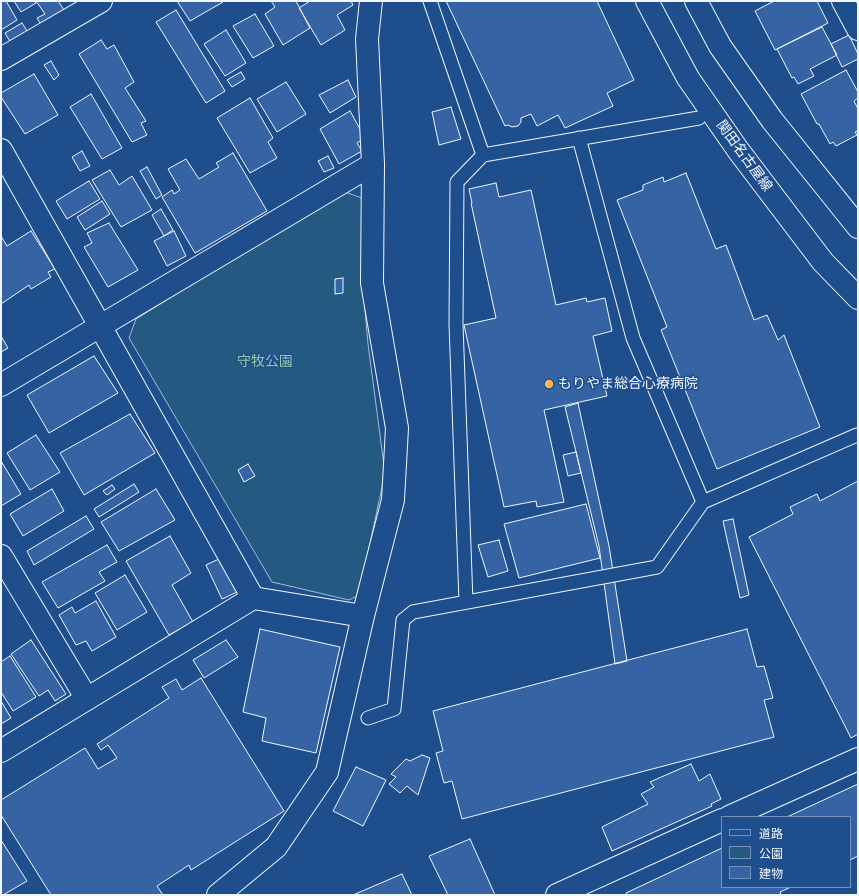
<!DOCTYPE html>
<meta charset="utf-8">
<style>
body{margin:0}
#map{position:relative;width:859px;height:896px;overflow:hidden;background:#1f4e8c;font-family:"PT Sans","Noto Sans JP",sans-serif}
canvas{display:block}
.frame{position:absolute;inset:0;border:2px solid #f2f6ff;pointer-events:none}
.legend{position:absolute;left:721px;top:816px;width:130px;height:72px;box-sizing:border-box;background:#1f4e8c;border:1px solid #7391ba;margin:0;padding:5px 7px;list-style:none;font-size:12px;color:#f2f6ff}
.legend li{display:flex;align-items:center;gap:8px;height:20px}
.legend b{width:20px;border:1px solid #7391ba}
</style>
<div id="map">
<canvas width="859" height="896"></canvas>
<div class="frame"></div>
<ul class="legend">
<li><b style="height:5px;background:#1f4e8c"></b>道路</li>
<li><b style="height:11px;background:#245a82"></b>公園</li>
<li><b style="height:11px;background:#3563a3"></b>建物</li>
</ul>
</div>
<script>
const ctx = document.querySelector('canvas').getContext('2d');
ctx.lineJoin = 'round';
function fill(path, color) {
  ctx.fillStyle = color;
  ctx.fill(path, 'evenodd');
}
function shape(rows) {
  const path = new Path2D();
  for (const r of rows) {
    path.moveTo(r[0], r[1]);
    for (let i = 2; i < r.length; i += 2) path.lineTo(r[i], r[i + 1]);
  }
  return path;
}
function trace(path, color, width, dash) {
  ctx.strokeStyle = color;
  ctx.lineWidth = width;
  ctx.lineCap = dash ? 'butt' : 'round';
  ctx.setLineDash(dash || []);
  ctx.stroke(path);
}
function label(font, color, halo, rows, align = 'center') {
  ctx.font = font + ' "PT Sans","Noto Sans JP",sans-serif';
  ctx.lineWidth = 3;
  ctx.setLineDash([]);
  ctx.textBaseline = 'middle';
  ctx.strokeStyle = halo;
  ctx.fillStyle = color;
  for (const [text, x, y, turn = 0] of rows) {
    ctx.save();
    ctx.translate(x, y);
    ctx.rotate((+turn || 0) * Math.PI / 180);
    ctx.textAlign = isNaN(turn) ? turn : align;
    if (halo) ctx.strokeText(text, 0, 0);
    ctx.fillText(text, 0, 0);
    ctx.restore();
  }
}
const green = shape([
 [342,191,362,198,363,287,368,344,385,473,359,595,349,600,272,582,129,338,136,319,342,191]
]);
fill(green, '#245a82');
trace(green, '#a8bbd7', 1);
const building = shape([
 [1,1,6,1,17,20,1,30,1,1],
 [14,1,35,1,36,3,21,12,14,1],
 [36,1,58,1,66,13,42,26,37,18,45,14,36,1],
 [177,1,223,1,223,2,190,21,177,1],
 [271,1,296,1,310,28,283,45,265,14,275,7,271,1],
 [310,1,351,1,353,5,337,15,345,30,321,45,299,8,310,1],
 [446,1,597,1,634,80,607,93,613,106,565,128,558,115,537,126,531,114,521,118,521,122,518,126,512,127,508,125,505,126,446,1],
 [774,1,817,1,828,23,775,50,755,11,774,1],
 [176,10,225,91,206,103,156,22,176,10],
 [255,14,274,46,253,58,233,26,255,14],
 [22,23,29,34,12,45,5,33,22,23],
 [822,27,837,55,810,69,814,76,798,84,794,77,792,78,777,49,822,27],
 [226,30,246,63,225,76,204,44,226,30],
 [849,35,858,54,858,59,842,67,831,44,849,35],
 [101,40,107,49,114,45,134,82,125,88,146,121,141,123,147,135,132,142,79,54,101,40],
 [51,61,59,75,54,80,44,65,51,61],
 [846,70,858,92,858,98,854,101,858,109,858,131,855,132,857,135,836,146,833,142,830,144,819,124,817,124,801,94,846,70],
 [241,72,245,79,232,87,227,80,241,72],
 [34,74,58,115,25,134,1,97,1,93,34,74],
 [348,80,356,97,330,113,319,95,348,80],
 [286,82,306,114,277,132,257,99,286,82],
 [91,94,122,148,102,159,70,107,91,94],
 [250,98,273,138,268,142,277,158,250,173,217,118,250,98],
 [451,107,461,139,439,145,432,112,451,107],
 [350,111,365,138,357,143,362,151,339,164,320,129,350,111],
 [82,151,90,166,80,171,72,157,82,151],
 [233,153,267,211,195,253,162,197,172,190,174,194,180,190,168,169,186,159,199,179,219,167,216,163,233,153],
 [328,156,334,168,324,172,318,161,328,156],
 [147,167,162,195,156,199,140,171,147,167],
 [110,170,119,185,132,176,152,210,121,227,92,180,110,170],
 [686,173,716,249,726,245,754,320,767,315,778,340,784,335,820,427,717,469,661,330,667,327,617,200,643,190,643,185,663,177,664,182,686,173],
 [89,181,100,199,67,219,56,201,89,181],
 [496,183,499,197,531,190,556,305,586,298,587,302,605,298,612,331,593,336,607,396,544,410,564,502,537,507,536,501,504,507,464,325,496,318,471,203,472,203,469,189,496,183],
 [102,201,110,214,85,230,77,217,102,201],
 [161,209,173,230,164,236,152,215,161,209],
 [109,223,138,270,108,287,84,247,92,243,87,233,109,223],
 [31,231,55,269,48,272,51,277,31,289,29,285,1,304,1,236,7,246,31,231],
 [174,231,186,256,167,266,154,241,174,231],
 [343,278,343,293,335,294,335,279,343,278],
 [1,336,8,348,1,352,1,336],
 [94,356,118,393,49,433,27,395,94,356],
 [578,403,609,546,627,661,615,664,599,546,565,407,578,403],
 [130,414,155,453,84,495,60,453,130,414],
 [36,435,60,472,30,490,7,453,36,435],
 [576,452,581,473,568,476,563,455,576,452],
 [1,461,21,494,1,506,1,461],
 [248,464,255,476,244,482,238,470,248,464],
 [858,481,858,734,851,738,749,537,793,514,790,507,817,494,820,501,858,481],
 [134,484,139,492,99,517,94,509,134,484],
 [112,485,115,489,107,495,103,491,112,485],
 [52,489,64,511,23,536,10,514,52,489],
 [156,489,175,520,119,551,101,522,156,489],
 [586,504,600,558,519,578,504,524,586,504],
 [86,516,94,529,34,565,27,551,86,516],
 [733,519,749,595,740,598,723,521,733,519],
 [170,536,191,573,172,585,193,622,169,635,126,561,170,536],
 [499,540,508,571,488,577,478,545,499,540],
 [107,545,117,562,99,572,105,581,58,608,42,582,107,545],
 [221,558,237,592,222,599,206,565,221,558],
 [125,575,147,612,117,630,95,593,125,575],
 [96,601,116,637,92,651,86,641,76,645,59,615,72,607,75,613,96,601],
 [260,629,340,647,316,753,262,741,266,718,243,712,260,629],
 [747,629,757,667,764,666,773,698,764,700,774,737,462,819,452,781,444,783,436,753,443,751,433,711,747,629],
 [31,640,66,694,55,701,48,690,39,696,11,654,31,640],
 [226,640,238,657,204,678,193,660,226,640],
 [10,656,36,697,13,711,1,692,1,662,10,656],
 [201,678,284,811,191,870,189,865,157,886,163,895,51,895,1,815,1,800,85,748,98,769,117,758,108,745,101,750,97,744,169,698,162,687,176,679,182,690,201,678],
 [1,701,11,718,1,724,1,701],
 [422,755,430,758,418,795,407,786,400,793,389,784,396,777,391,774,406,759,410,761,422,755],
 [691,764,699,781,710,774,721,799,711,804,712,806,612,851,602,827,648,804,641,794,654,787,650,782,691,764],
 [356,767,386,780,363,826,333,811,356,767],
 [858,784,858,856,850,860,850,817,787,817,858,784],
 [470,839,495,895,448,895,429,856,470,839],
 [1,840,27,881,3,895,1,895,1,840],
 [722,848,722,887,791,887,780,892,781,895,627,895,626,893,722,848],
 [402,874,412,895,353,895,402,874]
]);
fill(building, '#3563a3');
trace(building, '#f2f6ff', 1);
const service = shape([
 [430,1,483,155,699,118],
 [579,138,633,338,703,502,857,435],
 [466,602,456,324,457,182,483,155],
 [368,718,394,709,403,620,413,612,657,567,703,502]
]);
const minor = shape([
 [843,1,858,29],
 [1,59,101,1],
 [1,150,253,598],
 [1,385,373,164],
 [1,556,87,699],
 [1,751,253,598,363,616],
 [729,817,858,759],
 [218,895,276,847,327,772,363,616,393,500,397,428,372,283,373,164,367,39,371,1],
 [557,895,722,820]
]);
const primary = shape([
 [647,1,688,78,738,150,823,262,858,298],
 [696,1,720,46,772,120,858,227]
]);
trace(service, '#f2f6ff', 15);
trace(minor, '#f2f6ff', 24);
trace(primary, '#f2f6ff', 24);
trace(service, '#1f4e8c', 13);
trace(minor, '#1f4e8c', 22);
trace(primary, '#1f4e8c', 22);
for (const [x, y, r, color] of [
 [549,384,5,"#ffb74d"]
]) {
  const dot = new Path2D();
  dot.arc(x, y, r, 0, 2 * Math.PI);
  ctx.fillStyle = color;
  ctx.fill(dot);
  trace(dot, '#1f4e8c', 1.5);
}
label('14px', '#f2f6ff', '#1f4e8c', [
 ["関田名古屋線",744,156,54]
]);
label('14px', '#97c8a6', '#1f4e8c', [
 ["守牧公園",265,362]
]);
label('14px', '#f2f6ff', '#1f4e8c', [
 ["もりやま総合心療病院",558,384]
], 'left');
</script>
